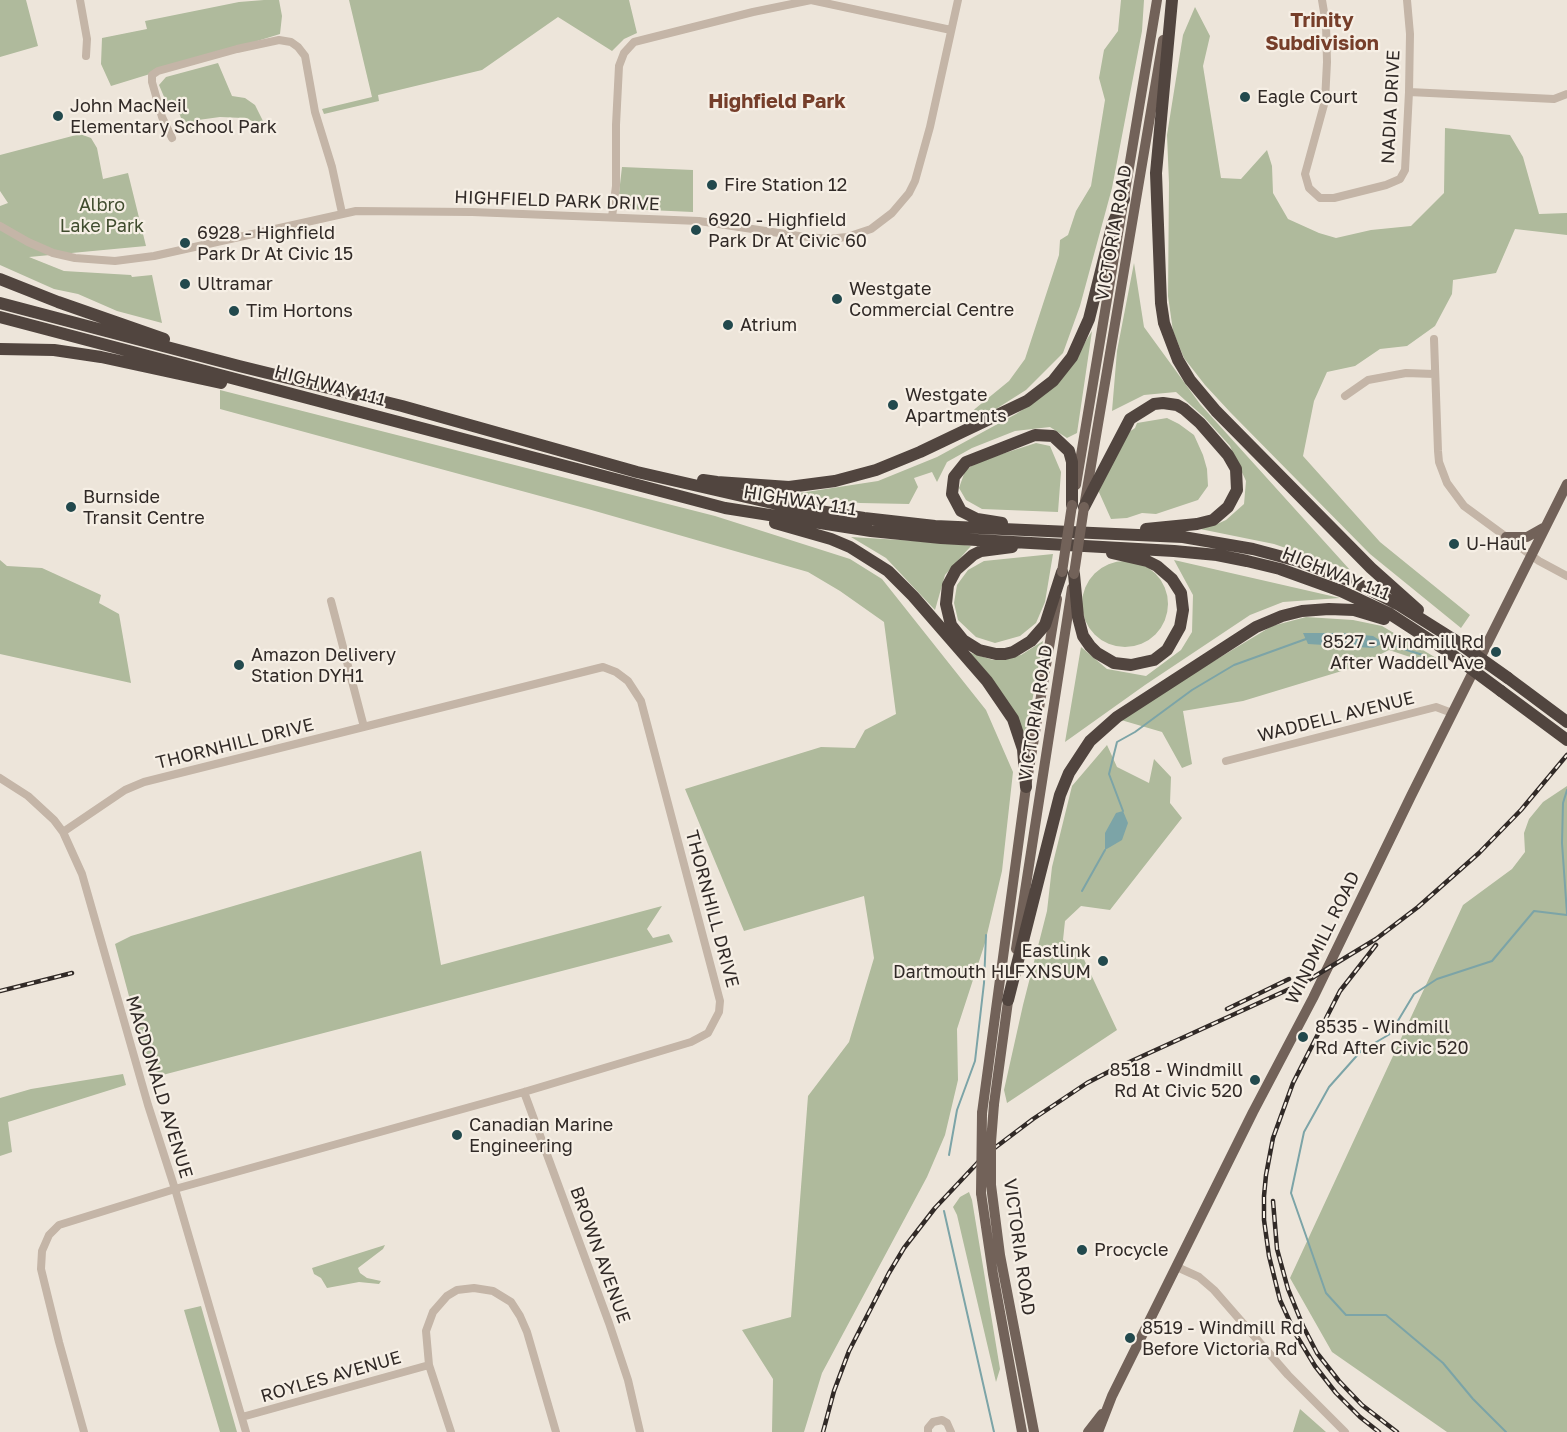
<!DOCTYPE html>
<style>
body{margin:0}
canvas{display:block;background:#ede5da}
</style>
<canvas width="1567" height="1432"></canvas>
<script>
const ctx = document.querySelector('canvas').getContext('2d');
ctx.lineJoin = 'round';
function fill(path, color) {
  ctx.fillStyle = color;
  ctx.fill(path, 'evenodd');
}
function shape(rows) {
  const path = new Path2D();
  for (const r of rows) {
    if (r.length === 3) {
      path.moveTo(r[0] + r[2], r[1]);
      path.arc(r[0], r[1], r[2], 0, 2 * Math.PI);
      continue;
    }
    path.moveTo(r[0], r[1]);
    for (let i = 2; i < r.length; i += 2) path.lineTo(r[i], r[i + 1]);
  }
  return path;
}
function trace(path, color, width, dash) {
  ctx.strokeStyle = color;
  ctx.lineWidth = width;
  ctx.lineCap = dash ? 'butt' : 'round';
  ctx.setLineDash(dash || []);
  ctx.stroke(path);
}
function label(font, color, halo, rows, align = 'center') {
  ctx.font = font + ' "Golos Text",sans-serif';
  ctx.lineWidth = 4.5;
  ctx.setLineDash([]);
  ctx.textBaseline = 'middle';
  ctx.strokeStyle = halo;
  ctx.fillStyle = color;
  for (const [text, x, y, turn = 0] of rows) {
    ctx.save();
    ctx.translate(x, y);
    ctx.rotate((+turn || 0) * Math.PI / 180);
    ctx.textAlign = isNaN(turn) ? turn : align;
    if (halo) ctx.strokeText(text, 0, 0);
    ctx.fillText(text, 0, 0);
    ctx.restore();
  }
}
fill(shape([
 [0,0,26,0,38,46,0,57],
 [264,0,279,0,282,16,280,34,111,86,101,64,102,38,147,29,145,21,239,2],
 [349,0,629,0,637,33,624,39,612,51,558,17,482,70,378,95,379,101,324,114,322,109,372,97],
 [1121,0,1144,0,1142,31,1112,188,1080,306,1063,353,1026,390,996,409,965,417,1009,381,1025,359,1059,255,1060,240,1068,235,1076,211,1091,186,1105,100,1099,78,1104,50,1118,31],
 [1195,7,1210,36,1203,66,1221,178,1241,179,1267,150,1272,166,1273,193,1288,219,1319,233,1336,238,1371,230,1411,226,1444,193,1445,128,1510,135,1523,157,1539,214,1567,213,1567,235,1515,229,1496,273,1453,280,1452,294,1435,326,1407,346,1380,349,1355,366,1327,372,1314,401,1303,456,1380,542,1470,615,1461,628,1370,554,1230,412,1205,385,1184,358,1173,331,1168,296,1169,183,1167,135,1183,35],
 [218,63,232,96,245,98,255,105,265,125,243,118,220,117,198,120,190,132,183,125,180,115,165,99,159,85,166,77],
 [80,134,91,138,97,148,103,179,128,173,146,246,29,257,64,271,131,275,132,277,152,275,162,323,117,311,78,294,54,289,0,265,0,206,8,203,0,191,0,155],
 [622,167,693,170,693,212,626,209,622,204,619,193],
 [1134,263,1144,327,1200,404,1350,570,1274,544,1195,528,1215,525,1226,520,1244,504,1246,481,1230,446,1204,417,1176,392,1144,395,1112,411,1117,351],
 [1092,331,1077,433,1067,438,1050,427,1015,431,972,448,947,462,937,482,932,472,914,478,918,487,909,504,860,503,793,494,878,481,937,457,1016,414,1036,401,1066,373],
 [220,390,715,516,850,559,882,579,986,710,1013,772,1002,871,985,943,957,1029,958,1080,945,1135,927,1177,822,1373,804,1432,772,1432,773,1379,742,1330,791,1317,808,1096,849,1042,874,958,864,896,744,931,685,789,821,747,855,748,865,730,896,714,884,622,840,591,808,572,588,509,220,409],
 [1167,418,1179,424,1194,435,1203,455,1207,469,1208,486,1198,500,1156,514,1142,513,1127,518,1111,519,1098,490,1129,432,1135,428,1137,423],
 [1036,443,1050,446,1061,472,1058,512,982,509,966,500,959,488,965,471,977,462],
 [851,537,950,543,971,546,945,575,935,610,886,558],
 [1053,554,1045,602,1036,623,1020,636,995,643,976,637,958,620,954,603,957,585,968,570,984,561],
 [0,560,7,566,42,568,101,595,99,603,119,614,131,683,0,654],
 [1174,560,1340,598,1283,602,1250,615,1145,685,1065,742,1081,647,1107,669,1146,676,1181,650,1192,632,1193,595],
 [1125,604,43],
 [1306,617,1353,620,1382,626,1438,659,1434,665,1389,650,1355,667,1243,701,1183,711,1192,764,1182,768,1162,732,1121,720,1169,688,1272,626],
 [1043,641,1026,735,999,691,968,652,993,660,1021,655],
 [1107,745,1117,767,1149,783,1154,759,1171,777,1170,803,1182,818,1110,910,1081,906,1065,921,1063,940,1081,953,1117,1030,1007,1103,1004,1090,1023,1005,1047,911,1052,867,1072,786],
 [1567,786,1567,1432,1447,1432,1332,1352,1290,1278,1463,905,1512,869,1525,852,1524,833,1529,819,1543,802],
 [421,851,441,965,662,906,647,929,653,938,669,934,673,942,151,1078,115,944,131,936],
 [123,1074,126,1085,8,1122,12,1152,0,1156,0,1098,31,1089],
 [969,1192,972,1200,1000,1369,996,1382,957,1215,953,1207,960,1197],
 [385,1245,383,1249,358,1268,360,1273,367,1278,381,1281,379,1284,359,1282,327,1288,321,1278,314,1274,312,1268],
 [201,1306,237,1432,220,1432,184,1310],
 [1300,1409,1326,1432,1293,1432]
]), '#afba9c');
fill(shape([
 [1303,633,1343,633,1373,636,1384,643,1373,648,1308,644],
 [1123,811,1128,823,1122,840,1105,850,1105,833,1116,813]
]), '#7ca4a7');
trace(shape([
 [1384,643,1423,655],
 [1567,790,1563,803,1562,843,1567,914],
 [1123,811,1109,774,1117,742,1135,732,1192,690,1234,665,1306,639],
 [1082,891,1105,850],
 [949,1155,957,1110,975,1061,984,983,986,935],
 [944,1211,994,1432],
 [1506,1432,1473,1399,1443,1363,1386,1315,1346,1315,1326,1293,1291,1193,1304,1132,1329,1087,1361,1051,1390,1034,1414,994,1437,979,1492,961,1534,911,1567,915]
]), '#7ca4a7', 2);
trace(shape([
 [80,0,87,39,86,56],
 [1322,0,1326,24,1327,62,1325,101,1305,174,1309,188,1320,198,1334,198,1386,185,1400,179,1405,170,1409,92,1410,34,1407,0],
 [1409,92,1554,99,1567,94],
 [172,138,162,117,152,82,152,75,158,71,237,49,279,40,291,42,298,47,305,56,315,112,332,167,342,213],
 [612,217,616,186,616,125,619,66,624,53,634,42,753,12,811,0,951,30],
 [0,226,28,242,53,253,75,258,115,261,154,256,356,211,472,212,699,221,799,236,828,239,847,237,871,229,892,213,909,193,915,181,930,127,958,0],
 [1434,339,1438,451,1439,462,1447,483,1464,506,1539,561,1567,576],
 [1345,396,1368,380,1406,373,1434,374],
 [331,601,364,727],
 [1226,761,1436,707,1452,713],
 [0,778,28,796,54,820,63,832,82,874,148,1105,175,1189,246,1432],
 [63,832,125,790,144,782,603,667,616,672,628,681,641,701,720,1001,719,1012,708,1033,691,1042,524,1092,175,1189,59,1225,49,1235,42,1251,41,1269,59,1342,84,1432],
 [524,1092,609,1323,628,1380,640,1432],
 [1177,1267,1199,1277,1214,1290,1288,1375,1345,1432],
 [242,1417,429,1365],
 [451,1432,429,1365,426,1331,433,1312,447,1296,457,1290,474,1288,493,1291,511,1302,520,1316,527,1332,556,1432],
 [928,1432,928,1428,933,1422,942,1420,947,1423,951,1432]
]), '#c4b5a7', 8);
trace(shape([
 [1076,485,1157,0],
 [1085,501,1163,40],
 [1506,537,1527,537,1543,528],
 [1016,949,1072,588],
 [994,1104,1009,994],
 [982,1113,1026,787,1057,599],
 [991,1185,1000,1255,1034,1432],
 [981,1193,993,1274,1022,1432],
 [1088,1432,1102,1414],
 [1098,1432,1112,1396,1253,1112,1313,998,1411,796,1567,484]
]), '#726259', 10);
trace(shape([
 [1172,0,1156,173,1161,303,1164,323,1178,360,1190,380,1216,411,1371,568,1418,610],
 [0,279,58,302,164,339],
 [0,303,239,366,402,406,637,472,781,505,864,518,935,526,1183,537,1253,549,1298,561,1358,584,1399,605,1453,639],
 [0,317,725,508,871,531,941,538,1174,551,1217,555,1247,561,1280,569,1341,591,1390,614,1447,651],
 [0,349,54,350,101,357,221,383],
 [703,480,717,482,789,487,835,481,876,470,920,452,1027,401,1053,381,1072,357,1089,319,1113,223,1124,199],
 [1084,507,1130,419,1154,404,1163,403,1177,405,1184,409,1200,423,1228,455,1236,469,1237,490,1228,507,1213,520,1197,524,1146,529],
 [775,523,831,539,850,547,888,571,913,596,987,681,1013,719,1023,749,1026,787],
 [1002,523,977,519,961,511,952,494,954,477,966,462,1035,435,1053,436,1069,451,1072,462,1072,505],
 [1012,547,981,551,973,555,956,570,948,585,946,604,951,625,963,640,979,650,996,654,1005,654,1013,652,1031,641,1045,625,1062,572],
 [1074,574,1078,617,1083,636,1090,646,1097,653,1114,663,1131,665,1154,660,1167,650,1180,627,1183,610,1181,593,1172,579,1157,566,1147,561,1112,553],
 [1508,678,1567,722],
 [1501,691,1567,740],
 [1008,1000,1060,795,1069,773,1090,741,1117,717,1256,627,1282,616,1302,611,1329,609,1354,610,1384,619]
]), '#51453f', 12);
const rail = shape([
 [1376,945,1340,991,1293,1083,1273,1138,1266,1175,1264,1196,1264,1220,1269,1256,1280,1300,1295,1333,1315,1366,1336,1393,1360,1417,1379,1432],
 [0,991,72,973],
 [1227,1009,1289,979],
 [1273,1201,1277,1249,1288,1289,1303,1326,1317,1353,1339,1381,1362,1405,1397,1432],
 [823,1432,834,1391,849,1351,889,1273,904,1248,935,1208,984,1156,1033,1119,1087,1083,1114,1069,1307,981,1376,939,1418,907,1479,853,1521,810,1567,755]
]);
trace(rail, '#312a27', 4.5);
trace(rail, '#f6efe5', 2, [7]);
trace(shape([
 [1062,572,1072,505],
 [1074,574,1084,507],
 [991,1185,991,1142,994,1104],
 [981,1193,982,1113]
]), '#726259', 10);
trace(shape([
 [1453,639,1508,678],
 [1447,651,1501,691]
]), '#51453f', 12);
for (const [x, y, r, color] of [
 [1245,97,6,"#22494d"],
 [58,116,6,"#22494d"],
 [712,185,6,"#22494d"],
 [696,230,6,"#22494d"],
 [185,243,6,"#22494d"],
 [185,284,6,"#22494d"],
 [837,299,6,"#22494d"],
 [234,311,6,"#22494d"],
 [728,325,6,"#22494d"],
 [893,405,6,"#22494d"],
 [71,507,6,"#22494d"],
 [1454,544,6,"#22494d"],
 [1496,652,6,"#22494d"],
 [239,665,6,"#22494d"],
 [1103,961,6,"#22494d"],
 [1303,1037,6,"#22494d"],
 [1255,1080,6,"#22494d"],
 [457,1135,6,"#22494d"],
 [1082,1250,6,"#22494d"],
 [1130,1338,6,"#22494d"]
]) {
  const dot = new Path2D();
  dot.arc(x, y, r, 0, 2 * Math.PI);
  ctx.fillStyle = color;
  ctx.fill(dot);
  trace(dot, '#f6efe5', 2);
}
label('18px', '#312a27', '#f6efe5', [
 ["Eagle Court",1257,97],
 ["John MacNeil",70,106],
 ["Elementary School Park",70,127],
 ["Fire Station 12",724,185],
 ["6920 - Highfield",708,220],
 ["Park Dr At Civic 60",708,241],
 ["6928 - Highfield",197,233],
 ["Park Dr At Civic 15",197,254],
 ["Ultramar",197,284],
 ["Westgate",849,289],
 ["Commercial Centre",849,310],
 ["Tim Hortons",246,311],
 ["Atrium",740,325],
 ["Westgate",905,395],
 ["Apartments",905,416],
 ["Burnside",83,497],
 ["Transit Centre",83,518],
 ["U-Haul",1466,544],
 ["8527 - Windmill Rd",1484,642,"right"],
 ["After Waddell Ave",1484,663,"right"],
 ["Amazon Delivery",251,655],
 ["Station DYH1",251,676],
 ["Eastlink",1091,951,"right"],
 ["Dartmouth HLFXNSUM",1091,972,"right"],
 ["8535 - Windmill",1315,1027],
 ["Rd After Civic 520",1315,1048],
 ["8518 - Windmill",1243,1070,"right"],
 ["Rd At Civic 520",1243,1091,"right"],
 ["Canadian Marine",469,1125],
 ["Engineering",469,1146],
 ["Procycle",1094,1250],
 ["8519 - Windmill Rd",1142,1328],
 ["Before Victoria Rd",1142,1349]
], 'left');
label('18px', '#312a27', '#f6efe5', [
 ["NADIA DRIVE",1391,107,-87],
 ["HIGHFIELD PARK DRIVE",557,201,2],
 ["VICTORIA ROAD",1114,233,-80],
 ["HIGHWAY 111",330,386,15],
 ["HIGHWAY 111",800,501,9],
 ["HIGHWAY 111",1336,574,22],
 ["VICTORIA ROAD",1036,713,-81],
 ["WADDELL AVENUE",1336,717,-14],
 ["THORNHILL DRIVE",235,744,-14],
 ["THORNHILL DRIVE",712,909,75],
 ["WINDMILL ROAD",1323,938,-64],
 ["MACDONALD AVENUE",159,1087,73],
 ["VICTORIA ROAD",1019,1247,82],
 ["BROWN AVENUE",600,1255,70],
 ["ROYLES AVENUE",331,1377,-16]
]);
label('18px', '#404c2e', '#f6efe5', [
 ["Albro",102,205],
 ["Lake Park",102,226]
]);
label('bold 20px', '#763e2a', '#f6efe5', [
 ["Trinity",1322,21],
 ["Subdivision",1322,44],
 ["Highfield Park",777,102]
]);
</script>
